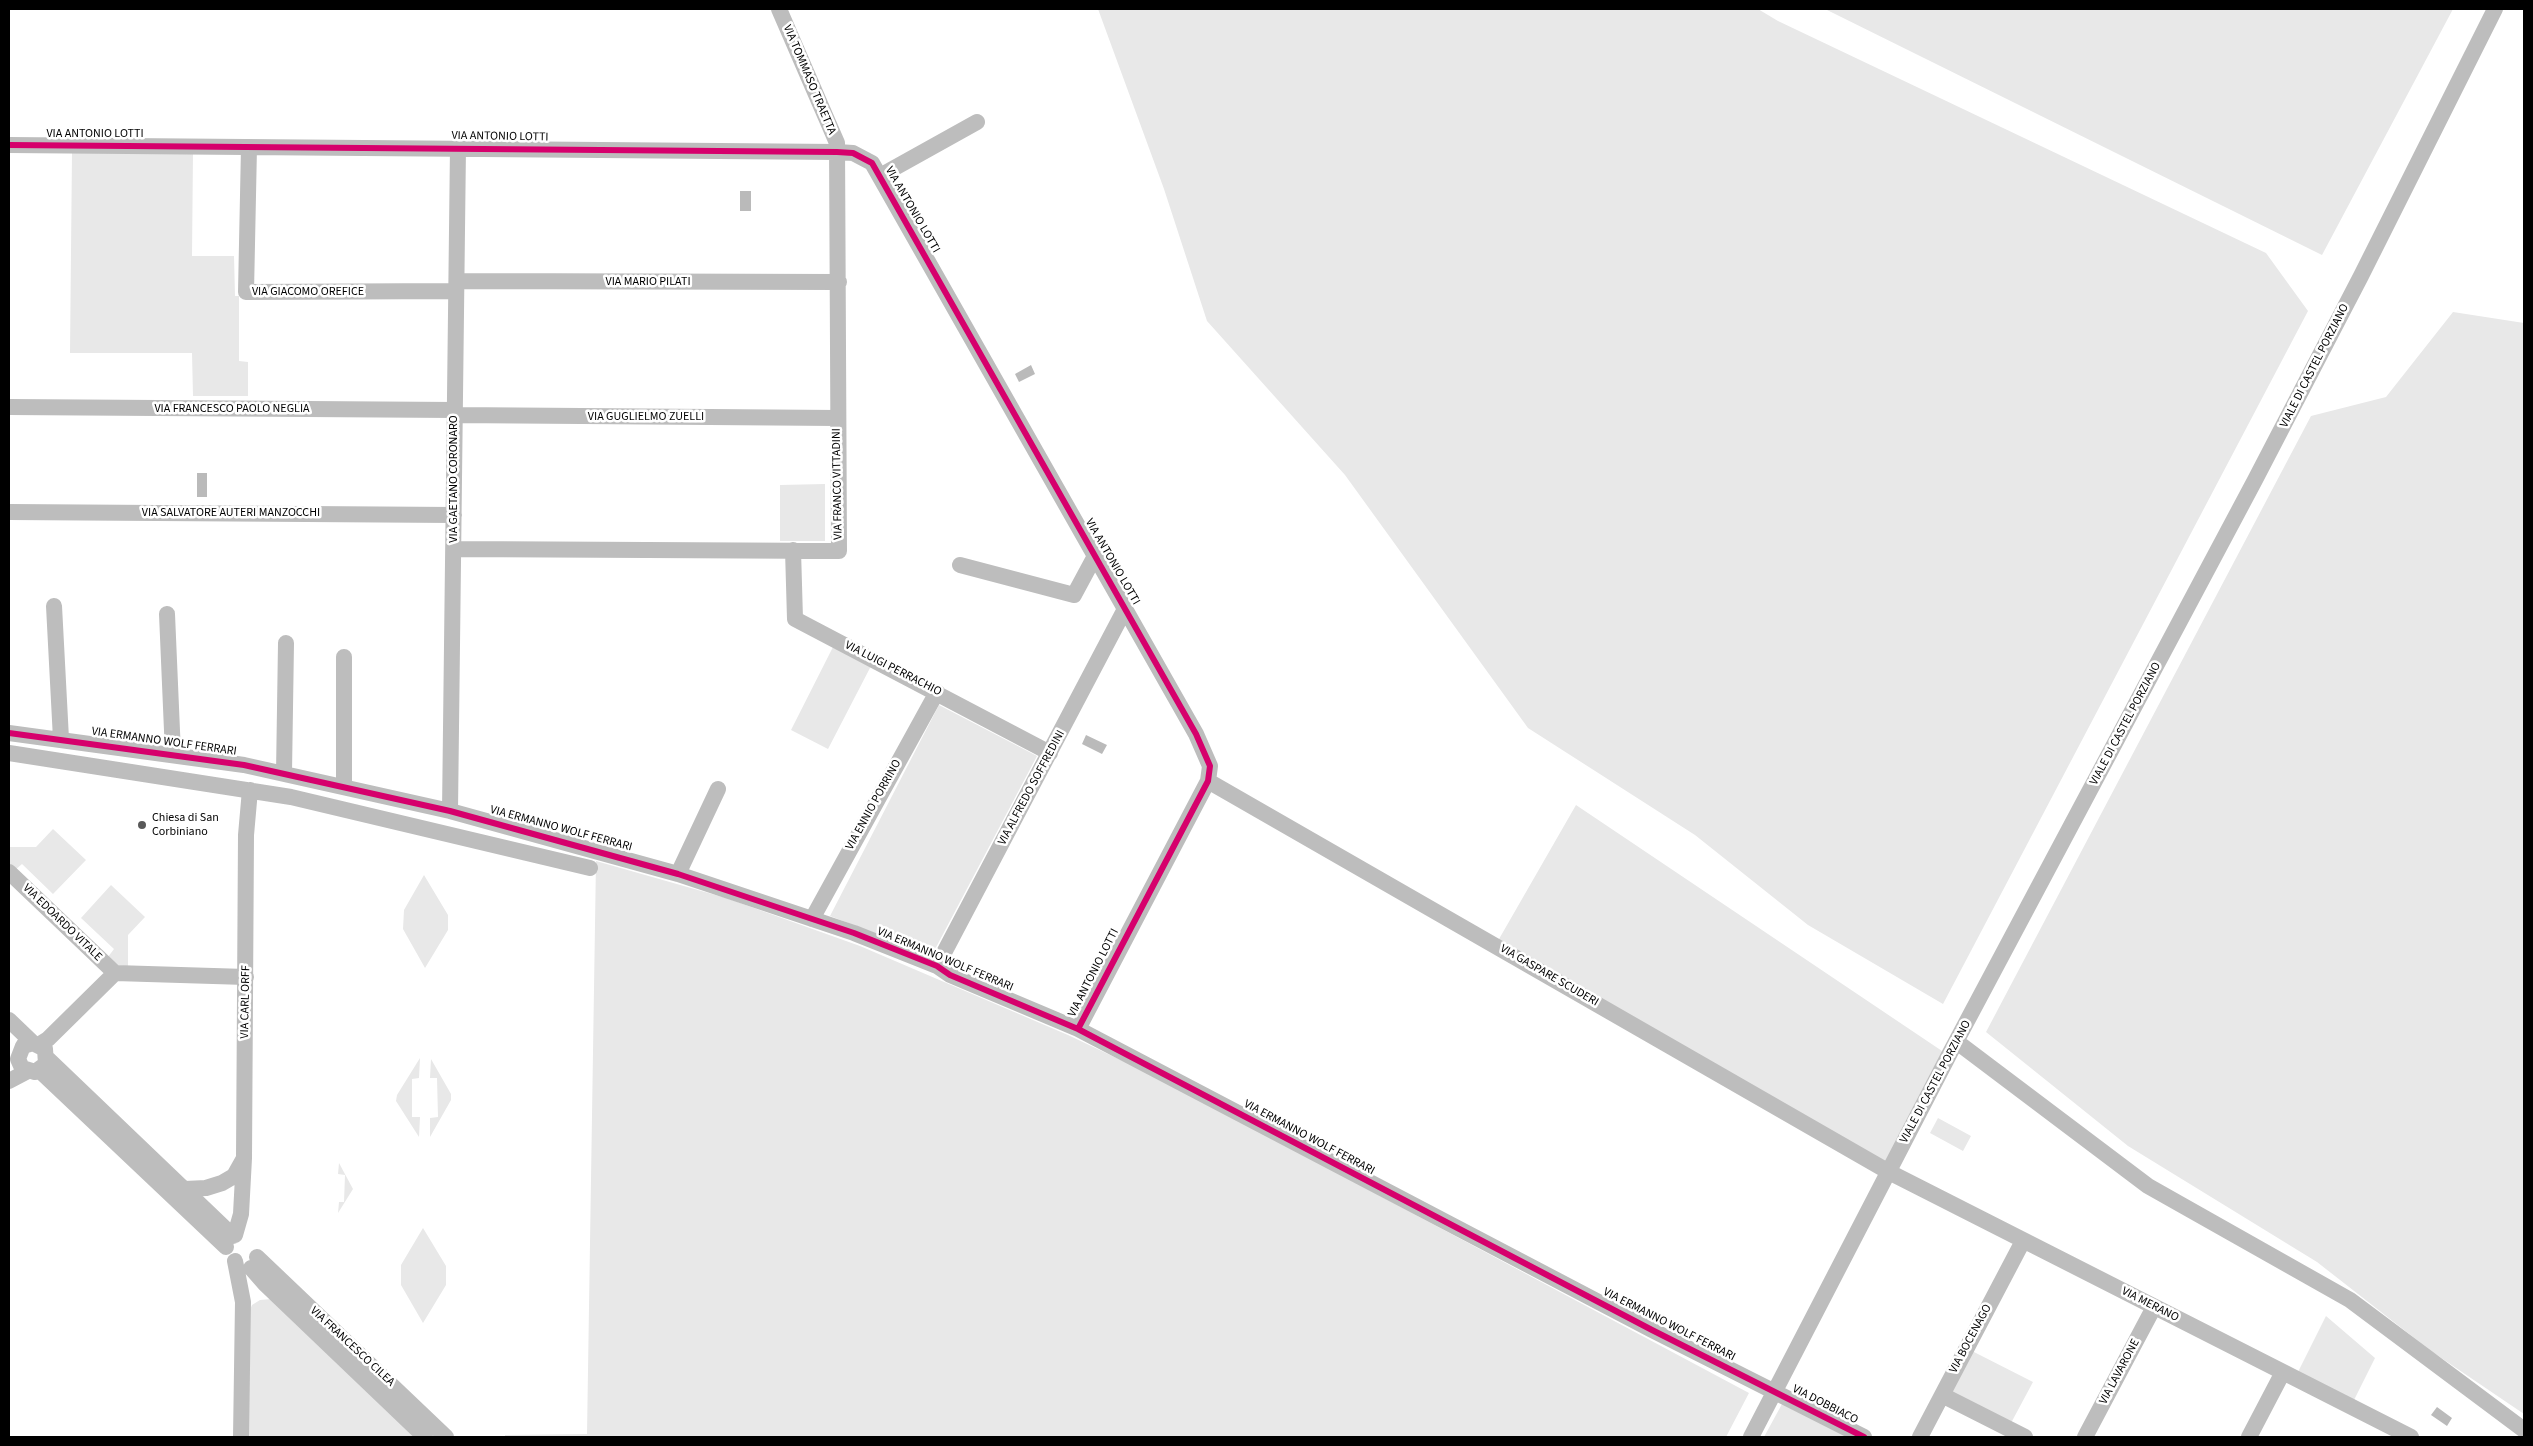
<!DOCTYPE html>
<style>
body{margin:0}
#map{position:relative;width:2533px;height:1446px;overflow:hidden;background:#fff;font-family:"Source Sans 3",sans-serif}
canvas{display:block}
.frame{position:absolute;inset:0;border:10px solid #000;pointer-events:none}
</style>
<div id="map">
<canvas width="2533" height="1446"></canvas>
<div class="frame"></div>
</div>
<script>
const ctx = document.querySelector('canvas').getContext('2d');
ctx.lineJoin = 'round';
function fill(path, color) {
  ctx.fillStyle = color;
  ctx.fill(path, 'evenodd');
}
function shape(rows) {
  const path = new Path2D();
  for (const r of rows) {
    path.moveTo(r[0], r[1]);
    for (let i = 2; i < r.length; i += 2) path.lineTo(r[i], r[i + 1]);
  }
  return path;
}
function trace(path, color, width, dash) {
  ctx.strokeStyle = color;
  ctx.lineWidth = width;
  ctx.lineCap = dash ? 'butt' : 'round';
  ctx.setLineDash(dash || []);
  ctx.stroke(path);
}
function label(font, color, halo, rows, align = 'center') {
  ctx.font = font + ' "Source Sans 3",sans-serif';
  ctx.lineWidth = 5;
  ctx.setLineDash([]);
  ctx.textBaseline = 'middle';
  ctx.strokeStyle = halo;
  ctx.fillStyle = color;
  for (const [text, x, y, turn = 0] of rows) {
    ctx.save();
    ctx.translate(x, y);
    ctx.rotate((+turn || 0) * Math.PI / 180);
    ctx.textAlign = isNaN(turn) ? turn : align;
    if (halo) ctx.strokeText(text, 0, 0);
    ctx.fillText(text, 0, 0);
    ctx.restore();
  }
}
fill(shape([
 [1098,9,1758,9,1778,21,2266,253,2308,311,1943,1004,1808,925,1695,835,1528,728,1345,475,1207,321,1164,189],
 [1825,9,2453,9,2322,255],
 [72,152,193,152,192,256,234,256,235,296,239,296,239,361,248,362,248,396,193,396,192,353,70,353],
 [2453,312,2524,323,2524,1414,2431,1351,2317,1262,2128,1146,1986,1032,2311,416,2386,397],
 [825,484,825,541,780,541,780,485],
 [833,647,871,666,828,749,791,730],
 [939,705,1037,756,932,955,830,916],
 [1576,805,1948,1055,1889,1172,1495,946],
 [53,829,86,860,53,894,22,864,14,871,9,864,9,847,36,847],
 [596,861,726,898,860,946,1068,1035,1165,1081,1749,1393,1726,1437,505,1437,505,1435,587,1434],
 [424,875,448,915,448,930,425,968,403,929,404,910],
 [111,885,145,917,128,935,128,966,118,965,108,957,114,949,81,918],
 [420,1058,419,1078,412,1079,412,1117,420,1117,419,1137,396,1101,397,1095],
 [431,1059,451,1094,451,1100,430,1137,430,1118,438,1117,437,1078,430,1078],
 [1938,1118,1971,1136,1963,1151,1930,1133],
 [339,1163,353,1189,338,1213,339,1202,344,1202,345,1175,338,1174],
 [423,1228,446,1266,446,1285,423,1323,401,1285,401,1265],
 [272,1299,415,1437,249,1437,249,1312,252,1305,260,1300],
 [2326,1316,2375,1358,2354,1400,2298,1372],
 [1972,1351,2033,1382,2011,1423,1951,1393],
 [1782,1404,1848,1437,1764,1437]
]), '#e8e8e8');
fill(shape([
 [740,191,751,191,751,211,740,211],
 [1031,365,1035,374,1019,382,1015,374],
 [197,473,207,473,207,497,197,497],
 [1086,735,1107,745,1102,754,1082,744],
 [2437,1407,2452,1418,2447,1426,2431,1415]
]), '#bababa');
trace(shape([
 [9,145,837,152,853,153,872,163,1196,734,1210,766,1208,781,1078,1029],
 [249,147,246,292,456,291],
 [880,176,977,122],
 [457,281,839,282],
 [9,407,455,410],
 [454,415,837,418],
 [9,512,454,515],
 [454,549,839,551,837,143,779,9],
 [793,550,795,619,1050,753],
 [960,565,1074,595,1095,556],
 [54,606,61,739],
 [167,614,173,754],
 [9,733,244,765,450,811,678,874,854,933,937,966,950,975,1078,1029,1652,1330,1864,1437],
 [9,753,291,797,590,868],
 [284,773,286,643],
 [1208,781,1889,1172,2411,1437],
 [344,787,344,657],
 [450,811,458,147],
 [9,872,115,973],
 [678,874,718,789],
 [812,919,937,692],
 [937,966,1125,609],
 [9,1020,33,1043,45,1049,46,1064,35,1072,22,1068,18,1059,23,1046,33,1043],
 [1957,1042,2148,1186,2350,1300,2524,1430],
 [40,1044,48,1039,115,973,246,977],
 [48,1059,233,1236],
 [40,1071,226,1247],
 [9,1081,28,1071],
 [185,1189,206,1188,222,1183,234,1176,243,1160],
 [235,1235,241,1214,244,1158,246,835,250,790],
 [257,1257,446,1437],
 [235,1261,243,1302,241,1437],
 [251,1268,265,1284,425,1437],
 [1942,1395,2025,1437],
 [1751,1437,1950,1053,2255,480,2361,276,2495,9],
 [1920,1437,2023,1241],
 [2085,1437,2154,1307],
 [2249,1437,2282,1374]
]), '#bdbdbd', 16);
trace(shape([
 [9,145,837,152,853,153,872,163,1196,734,1210,766,1208,781,1078,1029],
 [9,733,244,765,450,811,678,874,854,933,937,966,950,975,1078,1029,1652,1330,1864,1437]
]), '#d6006c', 6);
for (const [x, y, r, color] of [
 [142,825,5,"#595959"]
]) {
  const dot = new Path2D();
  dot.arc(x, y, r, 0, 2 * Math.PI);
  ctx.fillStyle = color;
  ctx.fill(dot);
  trace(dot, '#fff', 2);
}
label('12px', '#000', '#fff', [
 ["VIA TOMMASO TRAETTA",809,80,67],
 ["VIA ANTONIO LOTTI",95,134],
 ["VIA ANTONIO LOTTI",500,137,1],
 ["VIA ANTONIO LOTTI",912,210,60],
 ["VIA MARIO PILATI",648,282],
 ["VIA GIACOMO OREFICE",308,292],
 ["VIALE DI CASTEL PORZIANO",2315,366,-63],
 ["VIA FRANCESCO PAOLO NEGLIA",232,409],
 ["VIA GUGLIELMO ZUELLI",646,417],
 ["VIA GAETANO CORONARO",454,479,-90],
 ["VIA FRANCO VITTADINI",838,484,-91],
 ["VIA SALVATORE AUTERI MANZOCCHI",231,513],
 ["VIA ANTONIO LOTTI",1112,562,60],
 ["VIA LUIGI PERRACHIO",893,669,27],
 ["VIALE DI CASTEL PORZIANO",2126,724,-62],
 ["VIA ERMANNO WOLF FERRARI",164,742,8],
 ["VIA ALFREDO SOFFREDINI",1032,788,-62],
 ["VIA ENNIO PORRINO",874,805,-61],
 ["VIA ERMANNO WOLF FERRARI",561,829,15],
 ["VIA EDOARDO VITALE",62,923,44],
 ["VIA ERMANNO WOLF FERRARI",945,960,23],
 ["VIA ANTONIO LOTTI",1094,973,-63],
 ["VIA GASPARE SCUDERI",1549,976,30],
 ["VIA CARL ORFF",246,1002,-89],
 ["VIALE DI CASTEL PORZIANO",1936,1082,-62],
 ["VIA ERMANNO WOLF FERRARI",1309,1138,28],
 ["VIA MERANO",2150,1305,27],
 ["VIA ERMANNO WOLF FERRARI",1669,1325,27],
 ["VIA BOCENAGO",1971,1339,-62],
 ["VIA FRANCESCO CILEA",352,1347,43],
 ["VIA LAVARONE",2120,1372,-62],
 ["VIA DOBBIACO",1825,1405,27]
]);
label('12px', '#000', '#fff', [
 ["Chiesa di San",152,818],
 ["Corbiniano",152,832]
], 'left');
</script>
